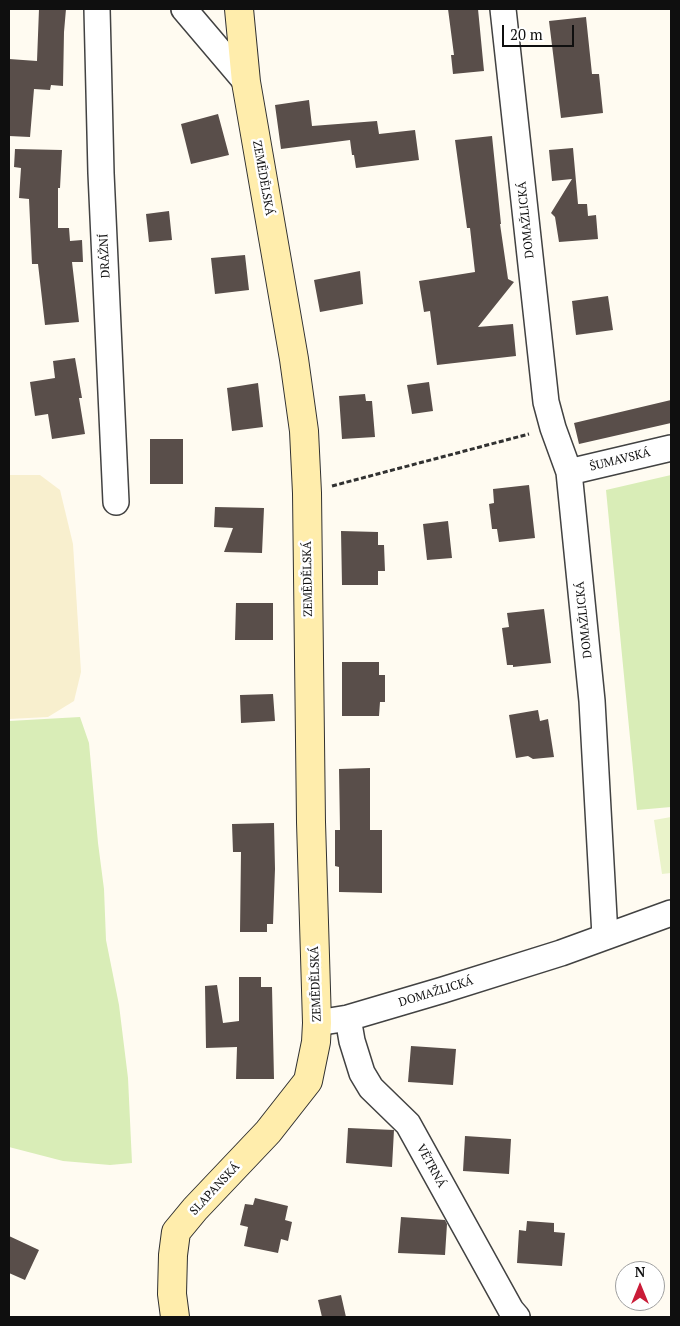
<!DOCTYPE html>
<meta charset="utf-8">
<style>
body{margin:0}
#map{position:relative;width:680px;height:1326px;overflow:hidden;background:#fffbf1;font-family:"PT Serif",serif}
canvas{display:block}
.frame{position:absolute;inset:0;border:10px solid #0f0f0f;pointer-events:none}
.north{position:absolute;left:615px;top:1261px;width:50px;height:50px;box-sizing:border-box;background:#fff;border:1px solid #9f9f9f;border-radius:50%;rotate:0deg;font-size:14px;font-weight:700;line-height:20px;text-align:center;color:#0f0f0f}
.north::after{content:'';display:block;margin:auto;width:18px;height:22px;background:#ca1c38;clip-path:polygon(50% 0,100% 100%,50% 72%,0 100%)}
.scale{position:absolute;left:502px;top:25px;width:72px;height:22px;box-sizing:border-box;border:2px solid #0f0f0f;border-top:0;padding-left:6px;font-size:15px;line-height:18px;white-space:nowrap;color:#0f0f0f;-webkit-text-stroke:4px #fff;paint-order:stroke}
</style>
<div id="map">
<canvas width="680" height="1326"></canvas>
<div class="frame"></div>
<div class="north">N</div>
<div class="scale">20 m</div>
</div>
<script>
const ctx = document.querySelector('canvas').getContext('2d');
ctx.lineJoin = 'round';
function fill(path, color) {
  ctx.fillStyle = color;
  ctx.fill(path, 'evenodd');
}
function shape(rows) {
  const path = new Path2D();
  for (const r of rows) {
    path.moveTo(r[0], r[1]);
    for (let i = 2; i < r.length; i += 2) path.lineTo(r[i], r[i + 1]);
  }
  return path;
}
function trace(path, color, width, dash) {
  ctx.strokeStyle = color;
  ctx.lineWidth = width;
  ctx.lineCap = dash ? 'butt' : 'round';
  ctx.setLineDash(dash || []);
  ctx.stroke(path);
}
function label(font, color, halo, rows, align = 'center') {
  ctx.font = font + ' "PT Serif",serif';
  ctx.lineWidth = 5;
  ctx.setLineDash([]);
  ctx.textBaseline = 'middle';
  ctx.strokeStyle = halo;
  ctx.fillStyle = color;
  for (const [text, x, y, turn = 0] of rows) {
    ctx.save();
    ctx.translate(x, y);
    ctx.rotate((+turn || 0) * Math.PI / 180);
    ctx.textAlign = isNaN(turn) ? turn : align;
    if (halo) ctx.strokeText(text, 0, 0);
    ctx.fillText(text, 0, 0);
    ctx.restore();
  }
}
fill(shape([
 [9,475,40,475,60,490,73,544,81,672,74,701,48,717,9,719]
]), '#f8efce');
fill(shape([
 [671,475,671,807,637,810,606,490],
 [80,717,89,743,98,843,104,889,106,940,119,1005,128,1078,132,1163,110,1165,63,1161,9,1147,9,721]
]), '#d9edb7');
fill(shape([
 [671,817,671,873,662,874,654,820]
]), '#eaf3ca');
fill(shape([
 [39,9,66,9,64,32,63,86,51,85,50,90,34,89,30,137,9,136,9,59,37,61],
 [448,9,478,9,484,71,453,74,451,55,454,55],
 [586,17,592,74,599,74,603,113,561,118,549,21],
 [309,100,312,126,377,121,379,134,415,130,419,160,356,168,354,155,352,155,350,140,281,149,275,105],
 [218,114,229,155,191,164,181,124],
 [492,136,501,224,500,224,508,279,514,282,478,327,513,324,516,356,437,365,430,311,424,312,419,281,475,272,470,228,467,228,455,140],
 [573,148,578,204,587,204,588,216,596,215,598,239,559,242,555,217,551,213,572,179,552,181,549,150],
 [15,149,62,150,60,188,58,188,58,228,69,228,70,241,82,240,83,262,72,262,79,322,45,325,38,264,32,264,29,199,19,198,21,168,14,167],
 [169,211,172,240,149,242,146,214],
 [245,255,249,290,215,294,211,258],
 [360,271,363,304,320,312,314,280],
 [608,296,613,330,576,335,572,301],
 [75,358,82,398,79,398,85,434,52,439,48,414,35,416,30,382,55,378,53,361],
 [429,382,433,411,412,414,407,385],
 [258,383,263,427,232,431,227,388],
 [365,394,366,401,372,401,375,437,342,439,339,396],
 [671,400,671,423,579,444,574,423],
 [150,439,183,439,183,484,150,484],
 [529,485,535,538,499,542,497,529,492,529,489,504,494,503,493,489],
 [215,507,264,508,262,553,224,552,233,528,214,527],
 [448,521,452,558,427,560,423,524],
 [341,531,378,532,378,545,384,545,385,571,378,571,378,585,342,585],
 [236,603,273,603,273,640,235,640],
 [544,609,551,663,513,667,513,665,507,665,502,628,509,627,507,613],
 [342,662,379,662,379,675,385,675,385,702,380,702,379,716,342,716],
 [273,694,275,721,241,723,240,695],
 [538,710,540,721,548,719,554,757,533,759,528,756,516,758,509,715],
 [370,768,370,830,382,830,382,893,339,892,339,867,335,866,335,830,340,830,339,769],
 [274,823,275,869,273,924,267,924,267,932,240,932,241,852,233,852,232,824],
 [239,977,261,977,261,987,272,987,274,1079,236,1079,237,1047,206,1048,205,986,217,985,223,1023,239,1021],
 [411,1046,456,1049,453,1085,408,1082],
 [348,1128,394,1130,392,1167,346,1163],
 [465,1136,511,1139,509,1174,463,1171],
 [255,1198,288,1206,285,1220,292,1222,288,1241,281,1239,278,1253,244,1246,248,1227,240,1225,245,1204,253,1205],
 [401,1217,445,1220,447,1224,445,1255,398,1253],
 [527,1221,554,1223,554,1232,565,1233,562,1266,517,1263,519,1230,526,1231],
 [9,1236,39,1250,25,1280,9,1273],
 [341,1295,346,1317,322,1317,318,1300]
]), '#594e4a');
const street = shape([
 [97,9,101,173,116,502],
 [184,9,246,82],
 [503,9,546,402,553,428,569,472,592,701,605,936],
 [569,472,671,448],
 [348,1018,352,1041,362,1073,371,1088,408,1124,511,1310,517,1317],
 [317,1023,348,1018,443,990,561,953,671,913]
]);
const secondary = shape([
 [175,1317,172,1294,173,1255,176,1232,195,1209,268,1132,308,1081,316,1042,317,1023,311,822,307,493,304,431,294,359,246,82,239,9]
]);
trace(street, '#424242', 28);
trace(secondary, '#313131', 30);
trace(shape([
 [332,486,529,434]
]), '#313131', 3, [5, 2.5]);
trace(street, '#fff', 25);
trace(secondary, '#ffedac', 28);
label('12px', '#0f0f0f', '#fff', [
 ["ZEMĚDĚLSKÁ",263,178,80],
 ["DOMAŽLICKÁ",526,220,-96],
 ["DRÁŽNÍ",105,256,-93],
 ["ŠUMAVSKÁ",620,460,-14],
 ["ZEMĚDĚLSKÁ",308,579,-91],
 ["DOMAŽLICKÁ",584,620,-96],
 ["ZEMĚDĚLSKÁ",316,984,-92],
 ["DOMAŽLICKÁ",436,992,-17],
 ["VĚTRNÁ",431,1166,61],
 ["SLAPANSKÁ",215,1189,-47]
]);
</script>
